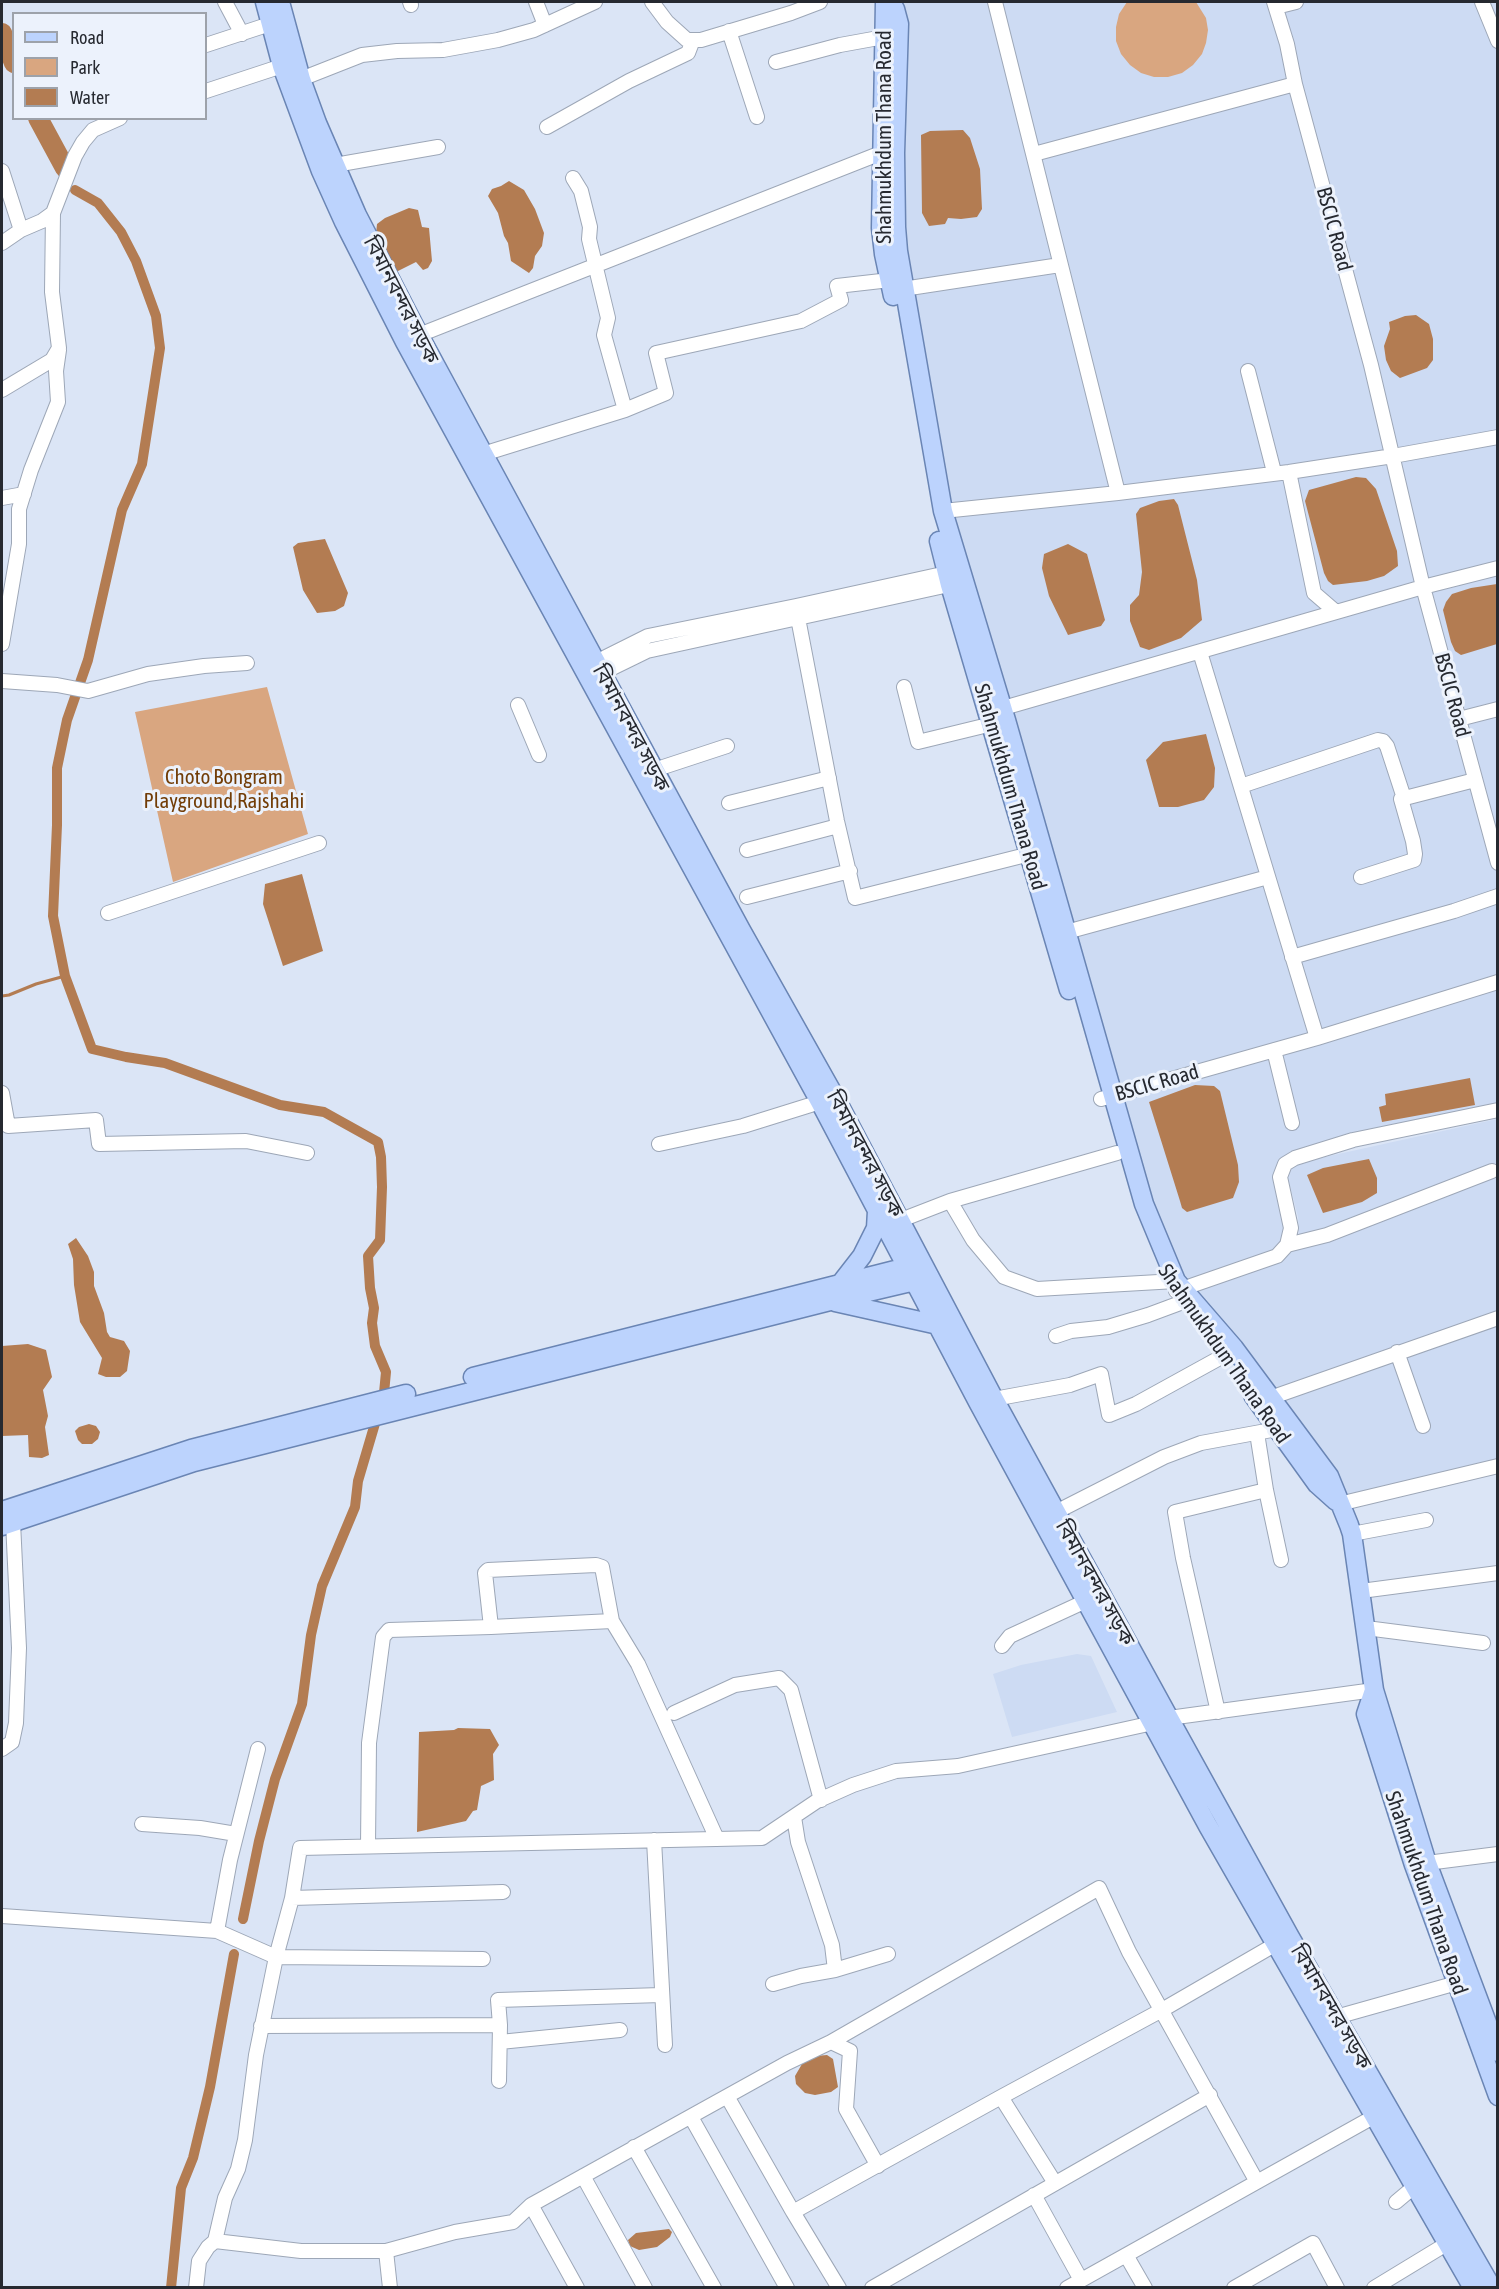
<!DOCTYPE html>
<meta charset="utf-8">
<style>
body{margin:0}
#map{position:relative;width:1499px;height:2289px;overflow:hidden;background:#dbe5f6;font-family:"Asap Condensed",sans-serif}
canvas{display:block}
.frame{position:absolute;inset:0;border:3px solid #262930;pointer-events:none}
.legend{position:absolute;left:12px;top:12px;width:195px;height:108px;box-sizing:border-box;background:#ecf2fc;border:2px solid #9da2aa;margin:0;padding:8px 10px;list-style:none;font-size:18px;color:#262930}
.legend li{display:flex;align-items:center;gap:12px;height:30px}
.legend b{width:30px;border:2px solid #9da2aa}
</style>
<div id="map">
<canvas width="1499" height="2289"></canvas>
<div class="frame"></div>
<ul class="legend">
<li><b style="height:8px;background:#bcd3fd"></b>Road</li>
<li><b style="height:16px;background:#d9a680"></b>Park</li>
<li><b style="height:16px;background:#b37c52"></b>Water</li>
</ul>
</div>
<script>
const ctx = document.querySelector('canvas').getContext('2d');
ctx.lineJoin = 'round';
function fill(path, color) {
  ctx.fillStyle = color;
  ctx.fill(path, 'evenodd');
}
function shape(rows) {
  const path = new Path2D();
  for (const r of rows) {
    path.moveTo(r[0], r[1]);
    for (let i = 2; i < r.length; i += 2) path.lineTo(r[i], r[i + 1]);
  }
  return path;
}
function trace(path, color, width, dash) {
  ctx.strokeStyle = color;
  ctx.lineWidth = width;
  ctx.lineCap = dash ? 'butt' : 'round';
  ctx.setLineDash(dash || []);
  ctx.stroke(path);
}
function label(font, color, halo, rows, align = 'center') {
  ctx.font = font + ' "Asap Condensed","Noto Sans Bengali",sans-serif';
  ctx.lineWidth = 6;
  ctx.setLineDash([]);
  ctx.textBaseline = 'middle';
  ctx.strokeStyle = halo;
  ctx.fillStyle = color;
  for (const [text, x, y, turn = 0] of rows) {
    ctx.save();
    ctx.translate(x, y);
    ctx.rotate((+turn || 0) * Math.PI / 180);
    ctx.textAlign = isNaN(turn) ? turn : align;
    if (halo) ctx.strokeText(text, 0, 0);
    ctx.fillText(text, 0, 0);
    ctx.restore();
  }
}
fill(shape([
 [886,2,1497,2,1497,1114,1353,1140,1285,1164,1287,1245,1299,1235,1298,1217,1288,1178,1290,1169,1302,1162,1497,1119,1497,1466,1344,1505,1297,1440,1238,1369,1187,1301,1137,1209,989,715,936,516,887,255],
 [1077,1654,1091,1656,1117,1712,1012,1737,993,1674,1021,1665]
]), '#cddbf3');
fill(shape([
 [1127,2,1196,2,1206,18,1208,30,1206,43,1202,54,1193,65,1182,73,1168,77,1154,77,1141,73,1130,65,1121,54,1116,41,1116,27,1119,14],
 [267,687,308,834,173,882,135,712]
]), '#d9a680');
fill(shape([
 [963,130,970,138,980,169,982,209,977,217,961,219,948,218,945,224,929,226,922,213,921,135,930,131],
 [509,181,524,190,535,209,544,233,542,246,535,256,533,268,529,273,511,261,508,243,504,236,498,213,488,196,492,189,501,186],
 [409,208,418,210,422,227,429,228,432,261,428,268,423,270,416,262,394,273,376,234,377,224,385,218],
 [1416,315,1429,324,1433,339,1433,360,1427,368,1400,378,1391,371,1386,360,1384,346,1390,329,1389,322,1405,316],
 [1356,477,1366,478,1376,489,1397,551,1398,566,1384,576,1367,581,1333,585,1328,581,1324,573,1305,501,1309,490],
 [1174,499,1178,505,1197,580,1202,620,1181,638,1149,650,1140,647,1130,621,1130,605,1139,595,1142,572,1136,514,1140,508,1159,501],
 [325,539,348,593,344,606,335,611,317,613,303,590,293,547,298,543],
 [1068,544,1087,554,1105,620,1101,626,1068,635,1049,596,1042,568,1044,554],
 [1497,584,1497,644,1461,655,1455,651,1451,642,1443,610,1446,602,1452,594,1471,588],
 [1206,734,1215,768,1214,787,1204,800,1178,807,1159,807,1146,760,1163,742],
 [302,874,323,951,283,966,263,904,265,884],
 [1470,1078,1475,1105,1382,1122,1379,1107,1386,1105,1385,1094],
 [1195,1085,1214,1086,1220,1091,1238,1165,1239,1182,1233,1198,1187,1212,1182,1208,1180,1201,1149,1102],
 [1369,1159,1377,1178,1377,1193,1362,1202,1323,1213,1307,1175,1323,1168],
 [76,1238,88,1256,94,1272,94,1286,104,1313,107,1332,110,1337,124,1341,130,1351,127,1371,120,1377,106,1377,98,1374,102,1358,80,1322,74,1285,73,1259,68,1244],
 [28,1344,46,1350,52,1377,43,1390,48,1416,45,1427,49,1455,42,1458,29,1457,28,1435,2,1436,2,1346],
 [89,1424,96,1426,100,1432,98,1439,92,1444,82,1444,78,1440,75,1431,79,1427],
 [458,1728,490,1729,499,1745,493,1754,494,1780,481,1786,477,1810,473,1811,466,1821,417,1832,419,1732,454,1730],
 [827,2055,833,2059,838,2087,831,2092,815,2095,805,2093,796,2084,795,2076,802,2064,816,2056],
 [669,2229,672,2232,670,2237,657,2247,639,2250,630,2246,628,2240,636,2233]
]), '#b37c52');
trace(shape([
 [2,996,9,995,36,984,65,976]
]), '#b37c52', 3);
trace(shape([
 [75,190,98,203,121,232,136,261,156,316,160,348,142,464,122,510,88,660,67,720,57,768,57,825,53,916,65,976,92,1049,126,1057,165,1063,280,1105,324,1112,378,1142,381,1157,382,1187,380,1240,368,1256,370,1288,374,1308,372,1323,375,1346,386,1372,384,1393,358,1481,355,1507,322,1586,311,1635,302,1704,275,1779,259,1841,243,1919],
 [171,2288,181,2188,193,2158,210,2087,234,1954]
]), '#b37c52', 10);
trace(shape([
 [2,33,14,63],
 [38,118,65,168]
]), '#b37c52', 20);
const minor = shape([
 [225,2,242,34],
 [410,2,411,5],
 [536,2,545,25],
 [652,2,667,22,687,40,701,40,791,13,820,2],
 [995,2,1118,493],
 [1274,2,1287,44,1295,84,1371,365,1423,587,1498,863],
 [1482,2,1498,41],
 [1276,7,1296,2],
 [729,31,757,117],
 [206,45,270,24],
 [776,62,840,45,884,37],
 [301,79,362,55,397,51,443,50,498,40,534,30,595,2],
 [206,91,282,66],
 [547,127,629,81,688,53,693,40],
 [1034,154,1295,84],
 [335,165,438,147],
 [2,171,21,230],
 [573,178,581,191,590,227,589,239,608,318,604,335,625,410],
 [2,243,21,230,42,221,53,213],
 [903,289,1060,265],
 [419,335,881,153],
 [1248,371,1274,472],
 [2,390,52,360,59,348,52,292,53,213,75,156,83,142,93,130,120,118],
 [483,454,625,410,666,393,656,353,801,321,841,300,837,286,890,280],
 [1289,472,1314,593,1336,612],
 [2,498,24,494],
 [943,511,1118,493,1289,472,1393,456,1498,437],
 [798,618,837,821,855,898,1030,854],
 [2,644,19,544,19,509,31,470,58,402,56,371,59,350],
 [1200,652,1317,1038],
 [596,662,648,636,796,606,956,571],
 [602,673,647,651,958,583],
 [2,681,57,685,88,691,148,674,204,666,247,663],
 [904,687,918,742,992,724],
 [518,705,539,755],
 [993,711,1423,587,1498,568],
 [1459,719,1498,709],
 [654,770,727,746],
 [1241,786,1378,740,1383,741,1387,746,1404,798],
 [729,803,829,778],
 [747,850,838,826],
 [1361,877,1414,860,1415,854,1413,841,1401,799,1475,780],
 [747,897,850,871],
 [108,913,319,843],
 [1059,934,1268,877],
 [1292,957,1454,911,1498,896],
 [1274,1050,1292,1123],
 [2,1093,8,1126,96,1120,99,1144,246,1141,307,1153],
 [1101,1099,1317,1038,1498,982],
 [659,1144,743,1126,820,1102],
 [950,1201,1117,1153],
 [901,1220,950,1201,973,1240,1004,1277,1037,1289,1176,1281],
 [1287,1245,1327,1235,1492,1171],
 [1176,1291,1277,1256,1287,1245,1291,1228,1280,1177,1285,1164,1295,1158,1353,1140,1498,1110],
 [1056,1336,1071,1331,1108,1327,1148,1315,1183,1302],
 [1397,1352,1423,1426],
 [1270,1398,1498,1318],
 [994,1399,1070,1385,1101,1374,1109,1415,1136,1404,1225,1355],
 [1257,1433,1266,1490,1281,1560],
 [1339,1504,1498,1466],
 [1056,1512,1164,1457,1201,1443,1277,1429],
 [1352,1534,1426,1520],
 [1361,1591,1498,1573],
 [612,1621,638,1664,717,1839],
 [1366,1628,1483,1643],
 [1002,1646,1010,1636,1086,1601],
 [1218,1712,1183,1558,1175,1512,1266,1490],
 [674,1713,735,1685,779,1678,791,1690,821,1800],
 [1169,1718,1374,1690],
 [2,1749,12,1742,16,1723,19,1648,13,1522],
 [794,1817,798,1842,832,1945,835,1970],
 [142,1824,200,1828,236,1834],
 [654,1840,665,2045],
 [368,1846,369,1743,383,1637,389,1630,491,1627,612,1621,602,1567,596,1565,488,1570,485,1573,491,1627],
 [1419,1864,1498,1854],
 [292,1898,503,1892],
 [2,1916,217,1931,276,1957,483,1959],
 [217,1931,230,1860,258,1749],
 [773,1984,801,1976,835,1970,888,1954],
 [1336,2017,1464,1981],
 [261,2026,500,2025],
 [500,2042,620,2030],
 [831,2042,850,2051,846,2109,878,2166],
 [499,2081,500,2025,498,2000,661,1995],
 [1001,2097,1055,2183],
 [728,2098,793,2212],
 [691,2117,787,2288],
 [634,2147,714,2288],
 [583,2176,645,2288],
 [1034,2195,1081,2280],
 [1396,2202,1415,2186],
 [531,2205,513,2222,455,2232,386,2251,301,2251,215,2241,225,2198,238,2169,245,2140,256,2055,276,1957,292,1898,300,1848,762,1838,817,1801,853,1785,896,1771,958,1766,1153,1723],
 [386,2251,390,2288],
 [1126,2255,1145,2288],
 [196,2288,199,2261,208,2247,215,2241],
 [577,2288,531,2205,787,2063,831,2042,1099,1888,1129,1952,1257,2182],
 [839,2288,793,2212,1001,2097,1162,2010,1276,1944],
 [872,2288,1210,2095],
 [1067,2288,1375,2116],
 [1234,2288,1313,2243,1337,2288],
 [1374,2288,1448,2243]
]);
const major = shape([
 [265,2,282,66,321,171,344,222,405,342,820,1102,978,1402,1208,1826,1473,2288],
 [280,2,301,79,317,123,357,215,419,335,741,930,836,1099,994,1399,1169,1718,1290,1937,1492,2288],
 [885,2,881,228,884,254,893,296],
 [890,2,895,9,899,24,895,153,896,227,898,251,943,511,1006,720,1144,1204,1176,1281,1234,1348,1329,1476,1349,1525,1352,1534,1374,1690,1427,1863,1498,2052],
 [939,541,950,585,1069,990],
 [841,1283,862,1256,876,1228,877,1211],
 [835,1302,938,1325],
 [473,1377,907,1267],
 [1253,1395,1317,1484,1336,1501],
 [2,1511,191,1449,406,1394],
 [2,1526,194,1462,830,1301,915,1281],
 [1374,1690,1366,1714,1414,1865,1498,2096]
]);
trace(minor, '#9da7b7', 16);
trace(major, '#6a85b4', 21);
trace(minor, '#fff', 14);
trace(major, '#bcd3fd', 18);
label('21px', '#262930', '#ecf2fc', [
 ["Shahmukhdum Thana Road",884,137,-90],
 ["BSCIC Road",1334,229,75],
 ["বিমানবন্দর সড়ক",401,300,63],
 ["BSCIC Road",1452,695,75],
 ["বিমানবন্দর সড়ক",631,728,62],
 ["Shahmukhdum Thana Road",1010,787,74],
 ["BSCIC Road",1157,1083,-16],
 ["বিমানবন্দর সড়ক",865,1154,62],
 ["Shahmukhdum Thana Road",1224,1354,55],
 ["বিমানবন্দর সড়ক",1095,1583,61],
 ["Shahmukhdum Thana Road",1426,1893,71],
 ["বিমানবন্দর সড়ক",1331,2007,60]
]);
label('21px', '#723d07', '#ecf2fc', [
 ["Choto Bongram",224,777],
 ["Playground,Rajshahi",224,801]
]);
</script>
